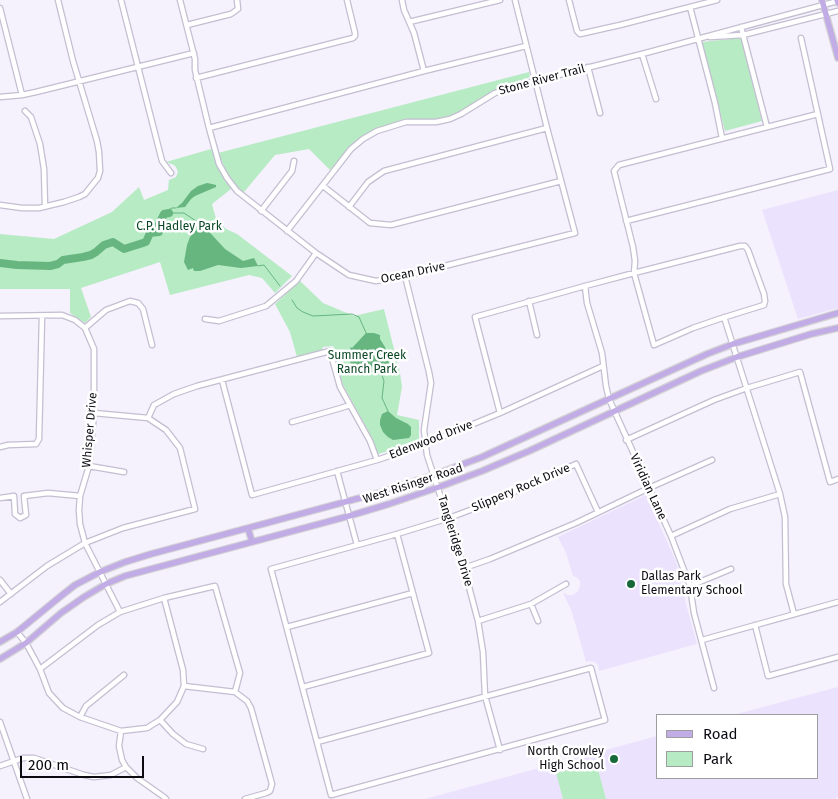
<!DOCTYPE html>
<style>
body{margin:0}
#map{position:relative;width:838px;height:799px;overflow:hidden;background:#f5f1fd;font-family:"Fira Sans",sans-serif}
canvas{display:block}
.legend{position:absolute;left:656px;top:714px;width:162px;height:65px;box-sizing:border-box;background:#fff;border:1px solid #9e9da0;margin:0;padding:6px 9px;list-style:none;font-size:15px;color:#0d0b12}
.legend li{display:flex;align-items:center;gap:10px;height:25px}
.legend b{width:25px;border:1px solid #9e9da0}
.scale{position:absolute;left:20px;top:756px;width:124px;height:22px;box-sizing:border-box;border:2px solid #0d0b12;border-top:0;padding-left:6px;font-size:15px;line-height:18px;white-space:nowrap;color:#0d0b12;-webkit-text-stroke:4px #fff;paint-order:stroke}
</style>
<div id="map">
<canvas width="838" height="799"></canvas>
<ul class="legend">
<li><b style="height:6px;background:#c2ace6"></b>Road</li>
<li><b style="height:14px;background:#b7ebc4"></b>Park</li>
</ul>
<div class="scale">200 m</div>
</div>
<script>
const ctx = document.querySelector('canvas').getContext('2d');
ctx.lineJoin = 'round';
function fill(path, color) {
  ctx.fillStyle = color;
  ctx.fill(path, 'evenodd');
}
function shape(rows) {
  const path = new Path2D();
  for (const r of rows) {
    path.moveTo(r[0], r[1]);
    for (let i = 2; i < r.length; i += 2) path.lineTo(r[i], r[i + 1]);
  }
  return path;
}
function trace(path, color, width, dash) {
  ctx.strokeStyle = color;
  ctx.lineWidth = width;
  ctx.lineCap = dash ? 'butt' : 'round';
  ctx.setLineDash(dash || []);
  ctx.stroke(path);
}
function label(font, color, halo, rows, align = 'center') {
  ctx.font = font + ' "Fira Sans",sans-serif';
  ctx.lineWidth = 5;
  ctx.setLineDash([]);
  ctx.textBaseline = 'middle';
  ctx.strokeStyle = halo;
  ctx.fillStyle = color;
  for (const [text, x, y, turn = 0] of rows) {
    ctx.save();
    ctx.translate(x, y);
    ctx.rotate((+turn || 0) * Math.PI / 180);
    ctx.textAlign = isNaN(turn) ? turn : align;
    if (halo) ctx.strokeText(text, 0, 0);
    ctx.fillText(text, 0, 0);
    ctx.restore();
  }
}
fill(shape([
 [838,190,838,308,798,319,762,210],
 [646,495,674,557,679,570,686,604,697,644,599,671,598,665,595,662,590,661,586,662,572,612,563,593,568,595,573,595,578,591,580,586,580,581,576,577,573,576,566,553,558,537],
 [838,687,838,796,836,799,425,799,657,736,657,778,817,778,817,715,733,715]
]), '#ebe3fe');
fill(shape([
 [741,38,762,121,725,131,701,42],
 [529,72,530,77,493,91,465,110,455,114,441,118,427,120,407,120,392,123,368,133,357,140,330,170,309,149,275,155,244,192,241,191,230,179,218,153],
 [211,149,220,171,231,189,212,204,216,219,226,229,237,234,292,276,275,293,262,278,249,275,170,295,160,262,81,288,91,317,85,323,70,313,70,289,0,289,0,234,54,239,112,212,139,187,144,200,168,190,169,180,176,177,178,172,176,167,174,165,166,162],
 [300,281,323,303,354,316,384,309,400,373,402,387,397,415,419,420,419,442,378,454,372,438,342,383,335,359,337,355,333,346,323,347,321,352,297,357,290,332,275,304],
 [596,762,606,799,563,799,556,773]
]), '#b7ebc4');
fill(shape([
 [207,183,212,184,216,185,216,187,195,196,191,199,185,207,176,208,182,203,191,191,198,186],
 [202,224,225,249,243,261,254,258,258,266,241,268,218,265,200,271,194,271,193,268,188,270,184,262,187,245,190,237],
 [366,333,374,333,380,335,380,339,385,347,391,371,387,370,381,373,362,371,352,366,348,357,351,350,350,347,352,348],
 [388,411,396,418,408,424,411,427,411,435,409,438,393,440,388,437,383,432,380,425,380,420,382,414]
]), '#67b57f');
trace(shape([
 [167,213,168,210,172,208,176,208],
 [169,213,184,213,202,225],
 [257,265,258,266,264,265,280,286],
 [292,300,297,308,303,312,313,316,352,314,359,317,367,335],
 [381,373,384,381,382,398,388,411]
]), '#67b57f', 1);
trace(shape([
 [0,263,17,265,50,266,58,264,63,260,83,257,91,255,96,252,104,245,113,242,124,249,146,242,150,233,159,232,160,229,159,224,164,214,169,213]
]), '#67b57f', 8);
const minor = shape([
 [121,0,162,161,171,173],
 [180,0,195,59,195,70,209,128,219,164,227,178,237,191,316,253,349,275,376,281,405,276,575,233,547,128,515,0],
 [402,0,404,10,414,33,424,71],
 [569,0,577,31,580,34,620,25,717,0],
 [690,7,715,103,722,138],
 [0,8,22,95],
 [409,22,500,0],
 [187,25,231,14,238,9,237,0],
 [741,27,767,127],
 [710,37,743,35,838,11],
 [642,54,656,99],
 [588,67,600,113],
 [196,78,353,38,355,36,355,33,347,0],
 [0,97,22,95,36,92,194,53],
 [25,111,31,117,40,144,44,169,45,206],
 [209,128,424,71,526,46],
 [323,186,370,223,391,225,561,181],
 [0,205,22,208,39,208,64,202,79,197,85,194,98,178,100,171,99,152,97,141,73,61,58,0],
 [349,207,368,182,384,171,547,128],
 [261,211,292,171,294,161],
 [626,221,830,169,801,38],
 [287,231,351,149,363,139,377,131,406,122,436,122,450,119,461,114,495,93,511,87,642,54,838,1],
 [405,276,429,372,431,383,424,430,427,455,464,568,478,621,483,652,485,696,500,750],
 [585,286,587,303,602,353,606,386,609,399,671,536,690,586,694,613,714,688],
 [529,301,537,335],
 [0,316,62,315,75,320,85,328,94,349,94,413,89,466,80,496,79,510,80,524,85,543,120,612],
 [724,317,780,494,785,517,786,584,794,614],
 [205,319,219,321,266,306,296,281,316,253],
 [85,328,106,310,130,301,138,303,143,309,152,345],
 [222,380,252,495,377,460,425,444,500,413,603,366],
 [500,413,475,317,585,286,634,273,740,246,745,246,748,250,764,294,765,301,764,305,719,319,693,328,654,345,634,273,635,261,633,247,614,171,619,165,818,114],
 [148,418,154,405,174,394,197,386,330,351,340,387,370,441,377,460],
 [292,422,341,408,350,405],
 [626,440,714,400,747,388,800,372,830,482,838,479],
 [0,447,8,445,36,444,39,439,42,316],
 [89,466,124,472],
 [337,471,357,545],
 [0,498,14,496,15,514,20,518,26,515,24,496,48,493,80,496],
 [671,536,730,509,780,494],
 [464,568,490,559,576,523,649,488,712,460],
 [0,580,11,594],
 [690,586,731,569],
 [0,602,47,566,85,543,123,528,195,509,180,448,166,430,148,418,94,413],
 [531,604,538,621],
 [478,621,531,604,566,584],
 [755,625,768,676,838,657],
 [287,627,413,593],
 [17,632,26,643,40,669,49,693,63,708,80,717,121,731,147,728,160,720,177,702,184,686,183,670,164,598],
 [702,640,838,602],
 [40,669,98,625,120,612,164,598,215,586,240,673,235,692],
 [184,686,235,692,247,701,251,708,272,784,270,791,266,793,245,799],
 [303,687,429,653,397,534],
 [80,717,86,706,124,675],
 [160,720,173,734,186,744,203,749],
 [0,722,27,799],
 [121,731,119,746,122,760,126,767,137,778,164,797,166,799],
 [317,742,591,668,605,720,331,795,271,569,397,534,449,518,494,501,576,464,598,512],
 [0,766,23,758,34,758,84,775,94,777,111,775,126,767]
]);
const major = shape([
 [822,0,838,58],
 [837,0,838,3],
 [248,528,252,542],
 [0,642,17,632,61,596,75,585,100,572,125,562,151,554,248,528,382,492,434,475,482,457,707,354,733,344,838,313],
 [0,659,26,643,61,613,84,597,106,584,125,576,349,516,389,504,439,487,482,471,529,451,701,371,737,357,811,334,838,328]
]);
trace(minor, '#c4bed1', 7);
trace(major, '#d3d3d4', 8);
trace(minor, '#fff', 4.5);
trace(major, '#c2ace6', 5.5);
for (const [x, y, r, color] of [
 [631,584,5,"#186939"],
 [614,759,5,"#186939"]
]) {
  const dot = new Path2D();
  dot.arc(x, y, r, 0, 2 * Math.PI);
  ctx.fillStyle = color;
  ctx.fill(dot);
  trace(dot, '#fff', 2);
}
label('12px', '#0d0b12', '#fff', [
 ["Stone River Trail",542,80,-15],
 ["Ocean Drive",413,273,-12],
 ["Whisper Drive",90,430,-85],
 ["Edenwood Drive",431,440,-21],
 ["West Risinger Road",413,484,-18],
 ["Viridian Lane",648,487,65],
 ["Slippery Rock Drive",521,488,-23],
 ["Tangleridge Drive",455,541,73]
]);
label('12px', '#0a4724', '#fff', [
 ["C.P. Hadley Park",179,227],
 ["Summer Creek",367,356],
 ["Ranch Park",367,370]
]);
label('12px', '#0d0b12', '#fff', [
 ["Dallas Park",641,577],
 ["Elementary School",641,591],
 ["North Crowley",604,752,"right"],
 ["High School",604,766,"right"]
], 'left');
</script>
